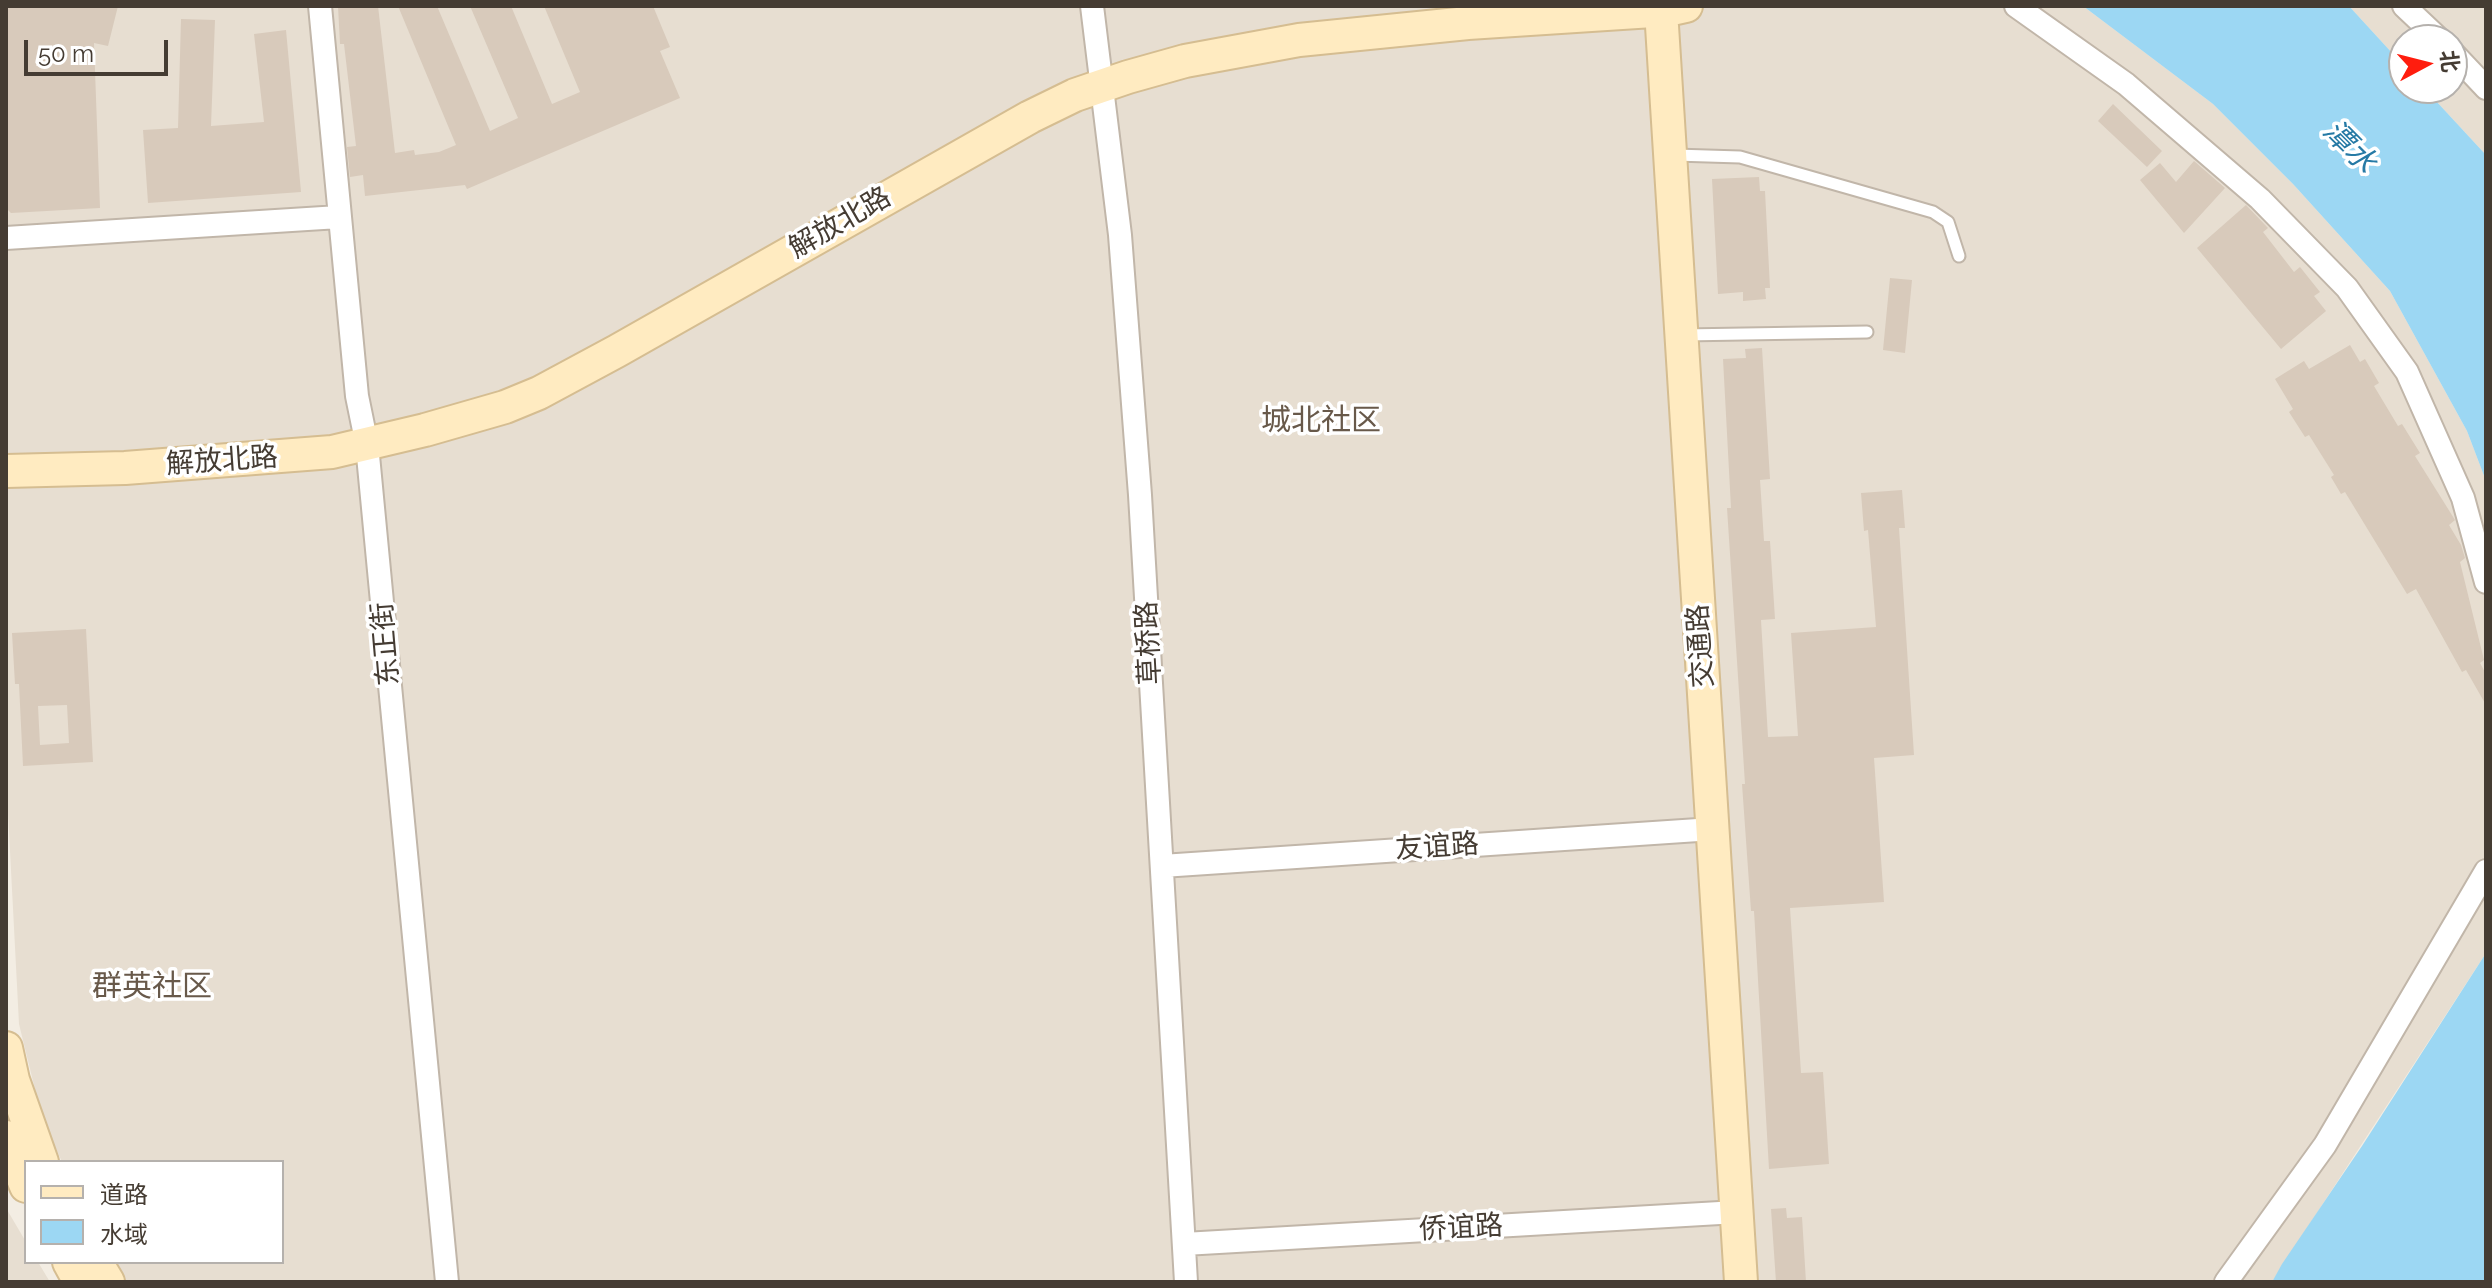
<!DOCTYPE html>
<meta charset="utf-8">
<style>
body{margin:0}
#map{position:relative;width:2492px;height:1288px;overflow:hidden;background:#f3ede3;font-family:Raleway,"Noto Sans SC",sans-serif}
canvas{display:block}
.frame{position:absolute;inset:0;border:8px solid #453c33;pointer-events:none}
.legend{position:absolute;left:24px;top:1160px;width:260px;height:104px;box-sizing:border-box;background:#fff;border:2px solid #b5b1ad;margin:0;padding:10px 14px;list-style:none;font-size:24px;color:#453c33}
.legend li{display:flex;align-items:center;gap:16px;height:40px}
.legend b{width:40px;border:2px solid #b5b1ad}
.north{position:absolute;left:2388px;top:24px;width:80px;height:80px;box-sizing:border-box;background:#fff;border:2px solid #b5b1ad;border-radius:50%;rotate:83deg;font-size:22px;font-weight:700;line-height:32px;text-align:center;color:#453c33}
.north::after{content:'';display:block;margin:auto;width:28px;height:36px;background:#ff1d0e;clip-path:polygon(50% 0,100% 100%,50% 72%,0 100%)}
.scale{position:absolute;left:24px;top:40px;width:144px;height:36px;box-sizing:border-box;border:4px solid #453c33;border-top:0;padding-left:10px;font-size:24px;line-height:28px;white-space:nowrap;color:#453c33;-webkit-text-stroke:6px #fff;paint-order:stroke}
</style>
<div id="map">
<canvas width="2492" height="1288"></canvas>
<div class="frame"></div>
<ul class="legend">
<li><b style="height:10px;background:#ffebc1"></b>道路</li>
<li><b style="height:22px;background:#9cd7f3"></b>水域</li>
</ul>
<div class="north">北</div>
<div class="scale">50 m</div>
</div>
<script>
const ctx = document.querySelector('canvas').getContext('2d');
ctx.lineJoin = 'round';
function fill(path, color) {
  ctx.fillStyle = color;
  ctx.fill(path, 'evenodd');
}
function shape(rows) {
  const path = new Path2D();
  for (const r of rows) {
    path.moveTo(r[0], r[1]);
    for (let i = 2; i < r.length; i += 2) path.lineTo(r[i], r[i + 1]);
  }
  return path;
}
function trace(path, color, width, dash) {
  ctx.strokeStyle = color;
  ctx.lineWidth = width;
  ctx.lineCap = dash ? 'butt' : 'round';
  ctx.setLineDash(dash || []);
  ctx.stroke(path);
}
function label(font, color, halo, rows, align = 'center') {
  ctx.font = font + ' Raleway,"Noto Sans SC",sans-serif';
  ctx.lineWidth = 7;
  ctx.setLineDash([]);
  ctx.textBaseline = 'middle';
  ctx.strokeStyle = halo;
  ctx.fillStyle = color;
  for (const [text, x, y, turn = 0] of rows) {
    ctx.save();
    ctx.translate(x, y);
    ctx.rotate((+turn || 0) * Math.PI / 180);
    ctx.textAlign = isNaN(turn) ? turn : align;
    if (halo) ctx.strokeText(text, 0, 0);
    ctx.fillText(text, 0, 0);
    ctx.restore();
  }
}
fill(shape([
 [6,6,2083,6,2213,104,2293,184,2390,291,2467,431,2486,481,2486,953,2272,1282,126,1282,114,1262,282,1262,282,1162,62,1162,42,1118,19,1024,6,774],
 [2349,6,2486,6,2486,155,2424,88,2452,88,2452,40,2404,40,2404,66],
 [6,1208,26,1242,26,1262,38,1262,50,1282,6,1282]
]), '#e7ded1');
fill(shape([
 [2083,6,2349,6,2404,66,2404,88,2424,88,2486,155,2486,481,2467,431,2390,291,2293,184,2213,104],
 [2486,953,2486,1282,2272,1282,2282,1264,2362,1146]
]), '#9cd7f3');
fill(shape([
 [6,6,118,6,108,46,94,43,100,208,11,213,6,208],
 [338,6,378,6,395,153,414,150,415,155,439,152,456,145,398,6,437,6,490,131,518,118,470,6,511,6,552,104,580,92,544,6,653,6,670,47,660,51,680,98,467,189,465,185,365,196,363,175,350,177,347,147,356,146,344,44,340,44],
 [181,19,215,20,211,126,264,122,254,34,286,30,301,192,148,203,143,130,178,128],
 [2113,104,2162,151,2147,167,2098,121],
 [2194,161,2225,188,2184,233,2140,180,2160,163,2176,182],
 [1759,177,1760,191,1765,191,1770,288,1765,288,1766,299,1743,301,1743,292,1718,294,1712,179],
 [2246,205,2268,228,2263,232,2294,272,2300,267,2320,292,2314,296,2326,311,2281,349,2197,248],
 [1890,278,1912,280,1905,353,1883,350],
 [2350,345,2360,362,2365,359,2379,383,2374,386,2398,426,2402,424,2420,453,2415,456,2455,520,2449,525,2461,545,2465,558,2460,562,2484,660,2480,663,2486,674,2486,705,2466,670,2462,672,2416,589,2407,594,2345,492,2341,494,2331,477,2334,475,2309,435,2305,437,2289,412,2293,409,2275,379,2304,361,2309,369],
 [1762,348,1770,479,1760,480,1764,541,1770,541,1775,619,1761,620,1768,737,1798,736,1791,633,1876,627,1868,530,1864,531,1861,493,1902,490,1905,528,1899,528,1914,755,1874,758,1884,902,1790,908,1801,1073,1823,1072,1829,1164,1769,1169,1754,911,1751,911,1742,784,1745,784,1727,508,1731,508,1723,359,1746,358,1745,349],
 [86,629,93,762,23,766,19,684,15,684,12,633],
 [67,705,69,743,40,745,38,706],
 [1786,1208,1787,1218,1802,1217,1806,1282,1776,1282,1771,1209]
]), '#d8cabb');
const lane = shape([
 [1675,155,1740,157,1933,212,1948,222,1959,256],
 [1683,335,1867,332]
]);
const street = shape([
 [320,6,357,396,367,445,447,1282],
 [1092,6,1120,235,1140,495,1186,1282],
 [2016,6,2126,84,2260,199,2347,288,2407,372,2463,498,2486,582],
 [2404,6,2440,40],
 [2452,52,2486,88],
 [6,238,339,217],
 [1162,866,1713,829],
 [1184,1244,1737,1212],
 [2226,1282,2325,1145,2486,871]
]);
const secondary = shape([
 [1661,10,1741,1282],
 [6,471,125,468,332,452,425,430,505,407,539,393,617,351,1030,117,1075,95,1128,77,1185,61,1299,40,1468,23,1668,10,1686,6],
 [6,1048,13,1080,42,1162],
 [6,1137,26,1186],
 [69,1262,80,1282],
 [96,1262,108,1282]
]);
trace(lane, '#c1b6a9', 15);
trace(street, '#c1b6a9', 26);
trace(secondary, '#d5bd91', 36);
trace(lane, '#fff', 11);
trace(street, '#fff', 22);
trace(secondary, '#ffebc1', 32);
label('28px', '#453c33', '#fff', [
 ["解放北路",840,223,-30],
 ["解放北路",222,461,-4],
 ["草桥路",1149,643,-93],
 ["东正街",386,644,-95],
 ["交通路",1701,646,-94],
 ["友谊路",1437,847,-4],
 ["侨谊路",1461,1228,-3]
]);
label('italic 30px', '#267aa5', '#fff', [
 ["潭水",2349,147,45]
]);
label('30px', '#68594a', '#fff', [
 ["城北社区",1321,421],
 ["群英社区",152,987]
]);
</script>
